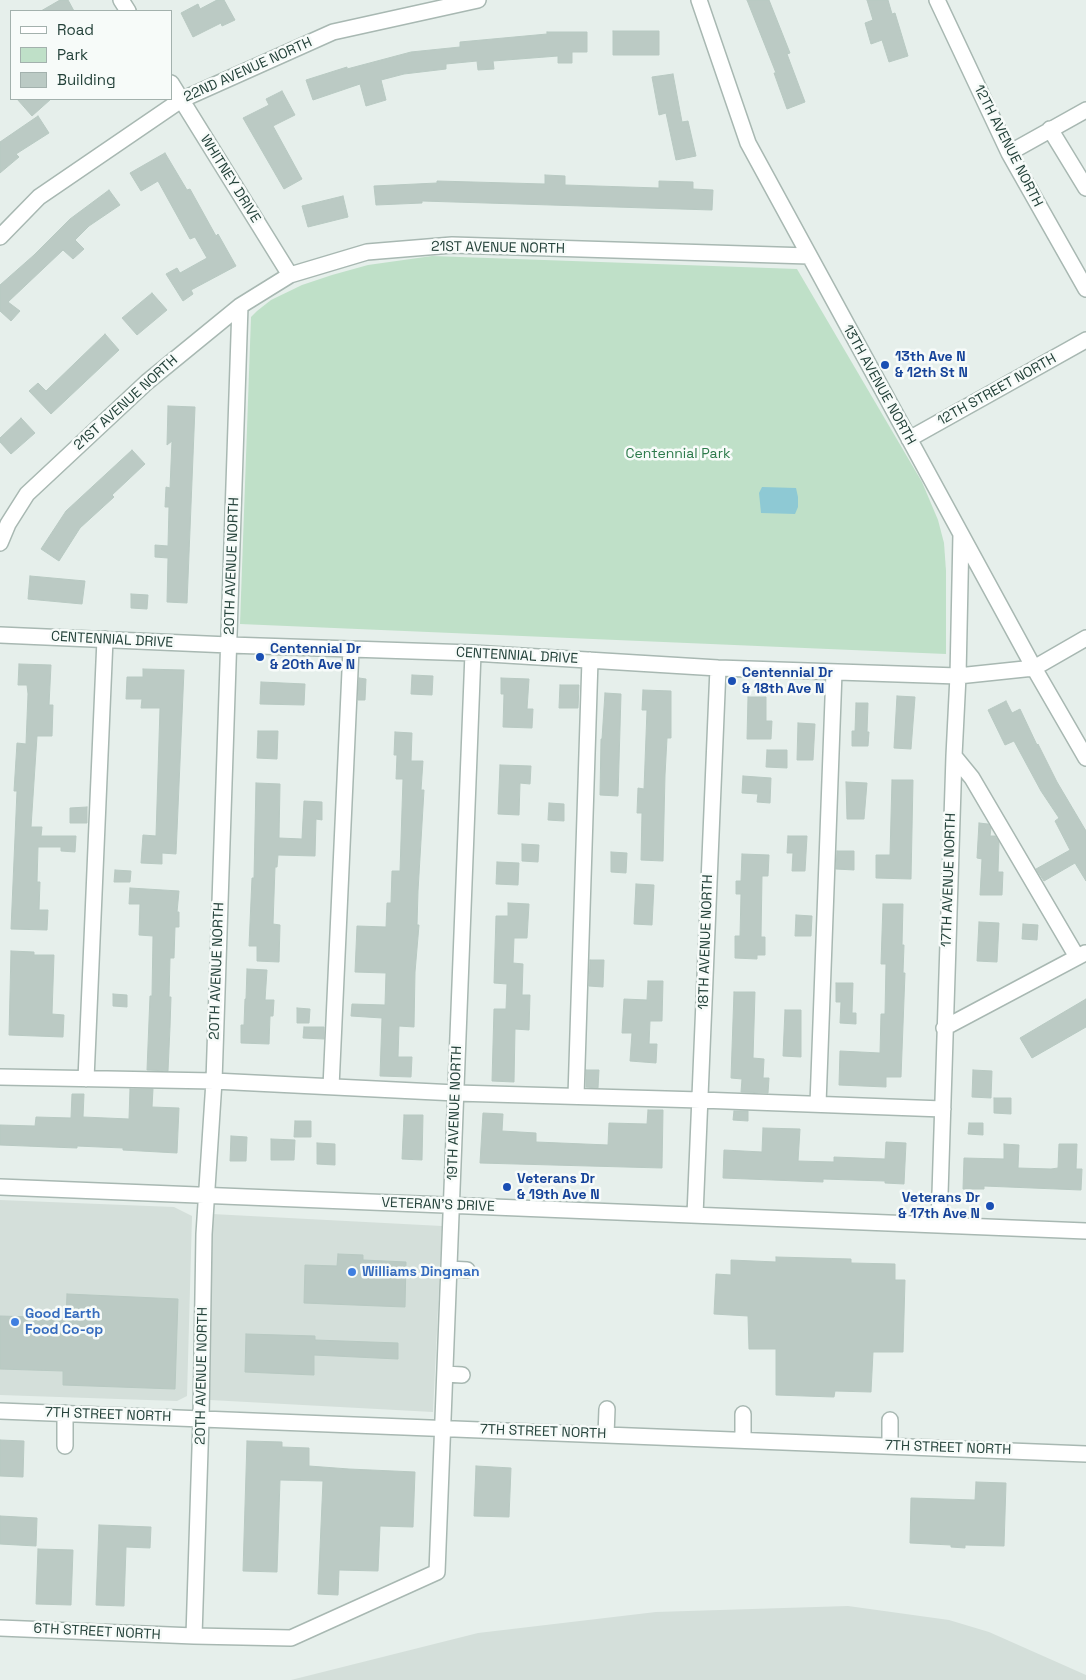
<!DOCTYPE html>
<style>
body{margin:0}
#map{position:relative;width:1086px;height:1680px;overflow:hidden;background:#e6efeb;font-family:"Space Grotesk",sans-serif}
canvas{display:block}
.legend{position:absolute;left:10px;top:10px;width:162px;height:90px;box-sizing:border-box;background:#f7fbf9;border:1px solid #a3b1ad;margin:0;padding:6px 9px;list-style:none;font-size:15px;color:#24423a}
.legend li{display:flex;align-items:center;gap:10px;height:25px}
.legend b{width:25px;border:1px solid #a3b1ad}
</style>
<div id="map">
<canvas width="1086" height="1680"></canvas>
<ul class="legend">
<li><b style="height:6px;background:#fff"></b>Road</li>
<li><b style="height:14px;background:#bfe0c8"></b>Park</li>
<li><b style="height:14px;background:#bbcac4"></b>Building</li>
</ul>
</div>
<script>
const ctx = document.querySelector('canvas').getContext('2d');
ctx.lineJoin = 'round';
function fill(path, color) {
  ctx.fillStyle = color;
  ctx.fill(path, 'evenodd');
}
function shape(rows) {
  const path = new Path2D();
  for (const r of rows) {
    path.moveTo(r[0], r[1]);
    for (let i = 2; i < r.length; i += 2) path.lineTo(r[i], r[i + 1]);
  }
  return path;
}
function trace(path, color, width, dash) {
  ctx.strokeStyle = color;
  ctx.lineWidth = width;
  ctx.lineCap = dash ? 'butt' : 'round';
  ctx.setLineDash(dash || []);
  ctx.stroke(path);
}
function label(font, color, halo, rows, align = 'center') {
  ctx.font = font + ' "Space Grotesk",sans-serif';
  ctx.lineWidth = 5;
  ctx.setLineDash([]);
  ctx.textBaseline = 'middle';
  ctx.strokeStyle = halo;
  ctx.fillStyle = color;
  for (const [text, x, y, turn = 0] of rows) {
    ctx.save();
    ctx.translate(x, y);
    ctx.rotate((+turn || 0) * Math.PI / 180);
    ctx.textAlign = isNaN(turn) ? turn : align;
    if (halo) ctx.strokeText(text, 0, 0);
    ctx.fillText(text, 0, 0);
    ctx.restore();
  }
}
fill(shape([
 [0,1200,174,1207,192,1216,187,1396,177,1401,0,1395],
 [212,1214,442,1226,433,1412,210,1400],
 [848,1606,949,1620,989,1632,1086,1675,1086,1680,291,1680,478,1633,656,1612]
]), '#d4dfda');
fill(shape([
 [432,256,797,269,922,482,938,520,944,543,946,571,946,654,240,624,251,317,257,311,271,300,302,285,332,275,368,265]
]), '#bfe0c8');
fill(shape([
 [762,487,796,488,798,497,798,507,795,514,761,513,759,493]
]), '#8ec9d4');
const building = shape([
 [60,0,68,0,74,11,41,11,60,0],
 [217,0,224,0,235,20,222,26,221,23,193,37,181,13,198,4,200,9,217,0],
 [747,0,769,0,790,53,787,54,805,102,787,109,774,73,776,73,747,0],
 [867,0,888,0,892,14,895,13,908,56,889,62,882,40,871,44,865,23,873,20,867,0],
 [613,31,659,31,659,55,613,55,613,31],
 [547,32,587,32,587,52,572,52,572,63,558,63,558,56,493,61,494,69,478,70,477,61,446,64,446,69,404,74,381,80,386,100,366,106,360,84,313,100,306,80,347,67,347,69,411,52,460,47,460,42,547,34,547,32],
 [673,74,682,122,688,121,696,156,676,160,666,113,659,115,652,77,673,74],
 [282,91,295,115,273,126,302,179,284,189,243,118,269,105,266,99,282,91],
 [17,99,51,99,32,116,17,99],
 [38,116,49,133,16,154,19,157,0,173,0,142,38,116],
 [165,153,187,190,190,189,216,236,218,234,236,266,191,290,193,294,183,301,166,274,177,268,180,273,207,258,195,237,190,239,158,181,141,191,130,173,165,153],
 [545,175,565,176,565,185,659,188,659,181,693,182,693,189,713,190,712,210,422,201,422,203,376,205,374,186,437,183,437,181,545,184,545,175],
 [109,190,120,205,89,226,75,240,84,249,73,259,63,250,8,302,20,311,11,321,0,311,0,285,34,255,70,219,109,190],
 [343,196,348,217,308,227,302,206,343,196],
 [152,293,167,310,137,335,122,318,152,293],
 [105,334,119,350,51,414,29,391,38,383,46,391,105,334],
 [168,406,195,407,187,603,167,602,168,558,155,557,155,545,168,546,169,507,165,507,166,487,170,488,172,441,167,445,168,406],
 [21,418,35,433,11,454,0,442,0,438,21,418],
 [132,450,145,464,112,495,114,497,80,528,59,561,41,549,66,511,132,450],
 [30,576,85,581,82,604,28,599,30,576],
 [131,594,148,595,147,609,131,608,131,594],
 [19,664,51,665,49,705,53,705,52,736,37,736,31,827,42,827,41,836,76,836,75,852,61,851,61,847,38,847,37,882,40,882,39,910,48,910,47,930,11,929,17,791,14,791,17,743,26,744,28,694,27,685,18,685,19,664],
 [143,669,184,670,176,854,162,853,162,864,141,863,143,835,156,836,160,708,141,708,142,699,126,699,127,677,143,677,143,669],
 [412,675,433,676,432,695,411,694,412,675],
 [359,678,366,679,365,700,358,700,359,678],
 [501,678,529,679,527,709,533,709,532,728,503,727,504,694,501,694,501,678],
 [261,682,305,684,304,705,260,704,261,682],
 [560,685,579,685,578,708,559,708,560,685],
 [643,690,671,691,671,738,667,738,665,775,663,861,641,860,642,813,637,813,638,788,644,789,647,710,642,710,643,690],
 [605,693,621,694,618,796,600,795,601,739,602,739,605,693],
 [897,696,915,697,911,749,894,748,897,696],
 [748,697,766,697,766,721,772,721,771,739,747,739,748,697],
 [1006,701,1012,713,1020,709,1037,745,1038,744,1057,782,1086,831,1086,881,1075,863,1044,881,1036,869,1070,850,1055,821,1059,818,1041,791,1014,741,1005,745,988,710,1006,701],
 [856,703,868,703,867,732,869,732,868,746,852,746,852,731,855,731,856,703],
 [798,723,815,724,813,760,797,760,798,723],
 [258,731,278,731,277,759,257,758,258,731],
 [395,732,412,733,411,761,423,761,421,790,424,790,418,891,417,925,419,925,415,972,414,1027,399,1026,398,1057,412,1057,411,1077,380,1076,382,1018,351,1016,352,1004,385,1005,386,973,355,972,357,926,386,927,387,903,391,903,392,871,400,871,403,779,396,779,397,755,394,755,395,732],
 [767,750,787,750,787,768,766,767,767,750],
 [500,765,531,766,530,784,520,783,519,815,498,814,500,765],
 [743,776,771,778,770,803,757,802,758,794,742,793,743,776],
 [892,780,913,780,911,879,876,878,876,855,890,855,892,780],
 [846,782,867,783,864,819,847,819,846,782],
 [256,783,280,784,279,838,302,839,304,801,322,802,322,820,316,819,315,856,278,855,277,867,275,867,273,924,280,925,279,962,257,961,257,946,249,946,252,878,254,878,256,783],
 [549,803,564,804,564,821,548,820,549,803],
 [87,807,87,823,70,823,70,808,87,807],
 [979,823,988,824,991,828,990,836,995,836,999,842,998,872,1003,872,1002,895,980,895,982,859,977,858,979,823],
 [788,836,807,836,805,871,792,871,793,853,787,853,788,836],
 [522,844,539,845,538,862,522,861,522,844],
 [837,851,854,851,854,870,836,869,837,851],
 [611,852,627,853,626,873,611,872,611,852],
 [742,854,769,855,768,876,762,876,761,937,765,937,765,955,757,955,757,959,735,958,735,936,740,936,741,894,736,894,736,881,741,881,742,854],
 [497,862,519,863,518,885,496,884,497,862],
 [115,870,131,871,130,882,114,882,115,870],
 [636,884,654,885,652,925,634,924,636,884],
 [130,888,179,891,177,912,179,912,179,927,175,927,174,958,170,958,169,997,171,997,170,1027,168,1071,147,1070,150,996,152,996,153,936,139,935,140,904,129,904,130,888],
 [508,903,529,904,527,938,514,938,513,963,523,964,522,995,530,995,529,1030,515,1029,514,1082,492,1081,494,1009,506,1009,507,984,494,983,496,916,508,916,508,903],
 [883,904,903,904,902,945,904,945,903,973,905,973,901,1077,886,1077,886,1087,839,1085,840,1051,880,1053,881,1014,885,1014,886,964,881,964,883,904],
 [796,915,812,916,811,936,795,936,796,915],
 [979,922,999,923,997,962,977,961,979,922],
 [1023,924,1038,925,1037,940,1022,939,1023,924],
 [11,951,34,952,34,955,54,955,52,1014,64,1015,63,1037,9,1035,11,951],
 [590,960,604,960,603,987,589,986,590,960],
 [247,969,267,970,265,1000,274,1000,273,1016,270,1016,269,1044,241,1043,241,1025,244,1025,245,999,246,999,247,969],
 [648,981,663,981,662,1021,650,1021,649,1044,657,1044,656,1063,630,1061,632,1033,622,1033,624,999,647,1000,648,981],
 [836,983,853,983,852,1013,856,1013,856,1024,840,1023,841,1002,836,1002,836,983],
 [734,992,755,992,753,1058,764,1059,763,1078,769,1078,768,1093,741,1092,742,1079,731,1078,734,992],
 [113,994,127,995,127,1007,113,1006,113,994],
 [1086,999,1086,1027,1032,1058,1020,1038,1086,999],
 [297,1008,310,1009,309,1023,297,1023,297,1008],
 [785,1010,801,1010,801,1057,783,1056,785,1010],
 [304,1027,324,1027,324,1039,303,1038,304,1027],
 [586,1070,599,1070,598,1088,586,1087,586,1070],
 [973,1070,992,1071,991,1098,972,1097,973,1070],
 [130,1089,153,1089,152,1107,179,1108,177,1153,123,1150,123,1148,77,1146,77,1148,0,1145,0,1125,35,1126,36,1117,71,1118,72,1094,84,1094,83,1117,129,1119,130,1089],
 [994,1098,1011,1098,1011,1114,994,1113,994,1098],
 [648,1110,663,1110,662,1168,480,1163,483,1113,503,1114,502,1131,536,1133,536,1142,608,1145,609,1123,647,1124,648,1110],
 [734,1111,748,1111,748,1121,733,1120,734,1111],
 [404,1115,423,1115,422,1160,402,1159,404,1115],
 [295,1121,311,1121,311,1137,294,1137,295,1121],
 [969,1123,983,1123,983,1135,968,1134,969,1123],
 [763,1128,800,1129,798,1161,834,1162,834,1157,885,1159,886,1142,906,1143,904,1184,885,1183,885,1181,823,1179,823,1182,723,1178,724,1150,762,1152,763,1128],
 [231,1136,247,1137,246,1161,230,1161,231,1136],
 [271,1139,295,1140,294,1160,271,1160,271,1139],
 [317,1143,335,1144,335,1165,317,1164,317,1143],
 [1004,1144,1019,1145,1018,1168,1051,1169,1058,1168,1059,1144,1077,1144,1076,1169,1082,1169,1081,1190,984,1186,984,1189,963,1189,964,1158,1004,1159,1004,1144],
 [338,1254,363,1255,363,1260,406,1262,405,1307,304,1303,305,1265,337,1266,338,1254],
 [776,1257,851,1259,851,1263,895,1264,895,1280,905,1280,903,1352,873,1352,871,1392,835,1391,834,1397,776,1395,776,1349,749,1349,748,1316,714,1314,716,1274,731,1275,731,1260,776,1262,776,1257],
 [67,1294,178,1299,175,1389,63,1385,63,1371,0,1369,0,1316,66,1318,67,1294],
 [246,1334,315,1336,315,1340,398,1343,398,1359,314,1355,314,1375,245,1372,246,1334],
 [0,1440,24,1441,23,1477,0,1476,0,1440],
 [247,1441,282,1442,282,1447,309,1448,309,1466,349,1469,415,1472,413,1527,380,1526,378,1571,339,1570,338,1595,318,1594,323,1481,280,1480,277,1572,243,1571,247,1441],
 [476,1466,511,1468,509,1517,474,1516,476,1466],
 [976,1482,1006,1483,1004,1546,965,1545,965,1548,951,1547,951,1545,910,1543,911,1498,975,1500,976,1482],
 [0,1516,37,1518,36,1546,0,1544,0,1516],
 [99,1525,151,1527,150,1548,126,1547,124,1606,96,1605,99,1525],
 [38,1549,73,1550,71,1605,36,1604,38,1549]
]);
fill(building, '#bbcac4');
trace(building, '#b8c9c2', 1);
const minor = shape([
 [121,0,128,11],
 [699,0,748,143,1034,668,1086,758],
 [937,0,1009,153,1086,289],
 [171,83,290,275],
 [1050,129,1086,188],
 [1009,153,1086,110],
 [0,237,39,197,181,100,333,32,478,0],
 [909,439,1086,340],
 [0,543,8,524,27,494,147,382,240,306,290,275,367,252,452,245,809,256],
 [0,635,229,645,473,653,718,668,958,676,1034,668,1086,638],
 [954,756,972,778,1077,957],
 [944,1028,1085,953],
 [0,1077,214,1081,456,1093,700,1100,943,1109],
 [86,1079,105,639],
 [331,1087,351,649],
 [576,1096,590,660],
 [818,1104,834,672],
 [0,1187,1086,1231],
 [695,1215,718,668],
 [939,1225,954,756,958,676,961,534],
 [449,1269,467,1270],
 [445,1374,462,1375],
 [0,1411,1086,1454],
 [606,1435,607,1409],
 [743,1440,743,1414],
 [65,1446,65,1413],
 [890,1446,890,1420],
 [0,1628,194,1636,291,1638,437,1572,473,653],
 [194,1636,201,1418,204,1234,214,1081,240,306]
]);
trace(minor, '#a8b8b2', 18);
trace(minor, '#fff', 15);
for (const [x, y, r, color] of [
 [885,365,5,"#1a4fb4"],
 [260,657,5,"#1a4fb4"],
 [732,681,5,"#1a4fb4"],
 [507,1187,5,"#1a4fb4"],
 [990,1206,5,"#1a4fb4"],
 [352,1272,5,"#3f7fe0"],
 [15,1322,5,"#3f7fe0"]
]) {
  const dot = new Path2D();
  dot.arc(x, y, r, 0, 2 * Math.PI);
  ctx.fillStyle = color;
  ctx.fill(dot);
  trace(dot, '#f7fbf9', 2);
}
label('14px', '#24423a', '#f7fbf9', [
 ["22ND AVENUE NORTH",248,70,-24],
 ["12TH AVENUE NORTH",1008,146,63],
 ["WHITNEY DRIVE",230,179,58],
 ["21ST AVENUE NORTH",498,248,1],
 ["13TH AVENUE NORTH",879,385,61],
 ["12TH STREET NORTH",997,390,-29],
 ["21ST AVENUE NORTH",126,403,-42],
 ["20TH AVENUE NORTH",232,566,-88],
 ["CENTENNIAL DRIVE",112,640,3],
 ["CENTENNIAL DRIVE",517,656,3],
 ["17TH AVENUE NORTH",949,880,-88],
 ["18TH AVENUE NORTH",706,942,-88],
 ["20TH AVENUE NORTH",217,971,-88],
 ["19TH AVENUE NORTH",455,1113,-88],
 ["VETERAN'S DRIVE",438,1205,2],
 ["20TH AVENUE NORTH",202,1376,-89],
 ["7TH STREET NORTH",108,1415,2],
 ["7TH STREET NORTH",543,1432,2],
 ["7TH STREET NORTH",948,1448,2],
 ["6TH STREET NORTH",97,1632,3]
]);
label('bold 14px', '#164399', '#f7fbf9', [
 ["13th Ave N",895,357],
 ["& 12th St N",895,373],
 ["Centennial Dr",270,649],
 ["& 20th Ave N",270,665],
 ["Centennial Dr",742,673],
 ["& 18th Ave N",742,689],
 ["Veterans Dr",517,1179],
 ["& 19th Ave N",517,1195],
 ["Veterans Dr",980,1198,"right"],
 ["& 17th Ave N",980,1214,"right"]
], 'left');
label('14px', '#2d7a4b', '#f7fbf9', [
 ["Centennial Park",678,454]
]);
label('bold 14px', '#366cbe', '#f7fbf9', [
 ["Williams Dingman",362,1272],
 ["Good Earth",25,1314],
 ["Food Co-op",25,1330]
], 'left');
</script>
